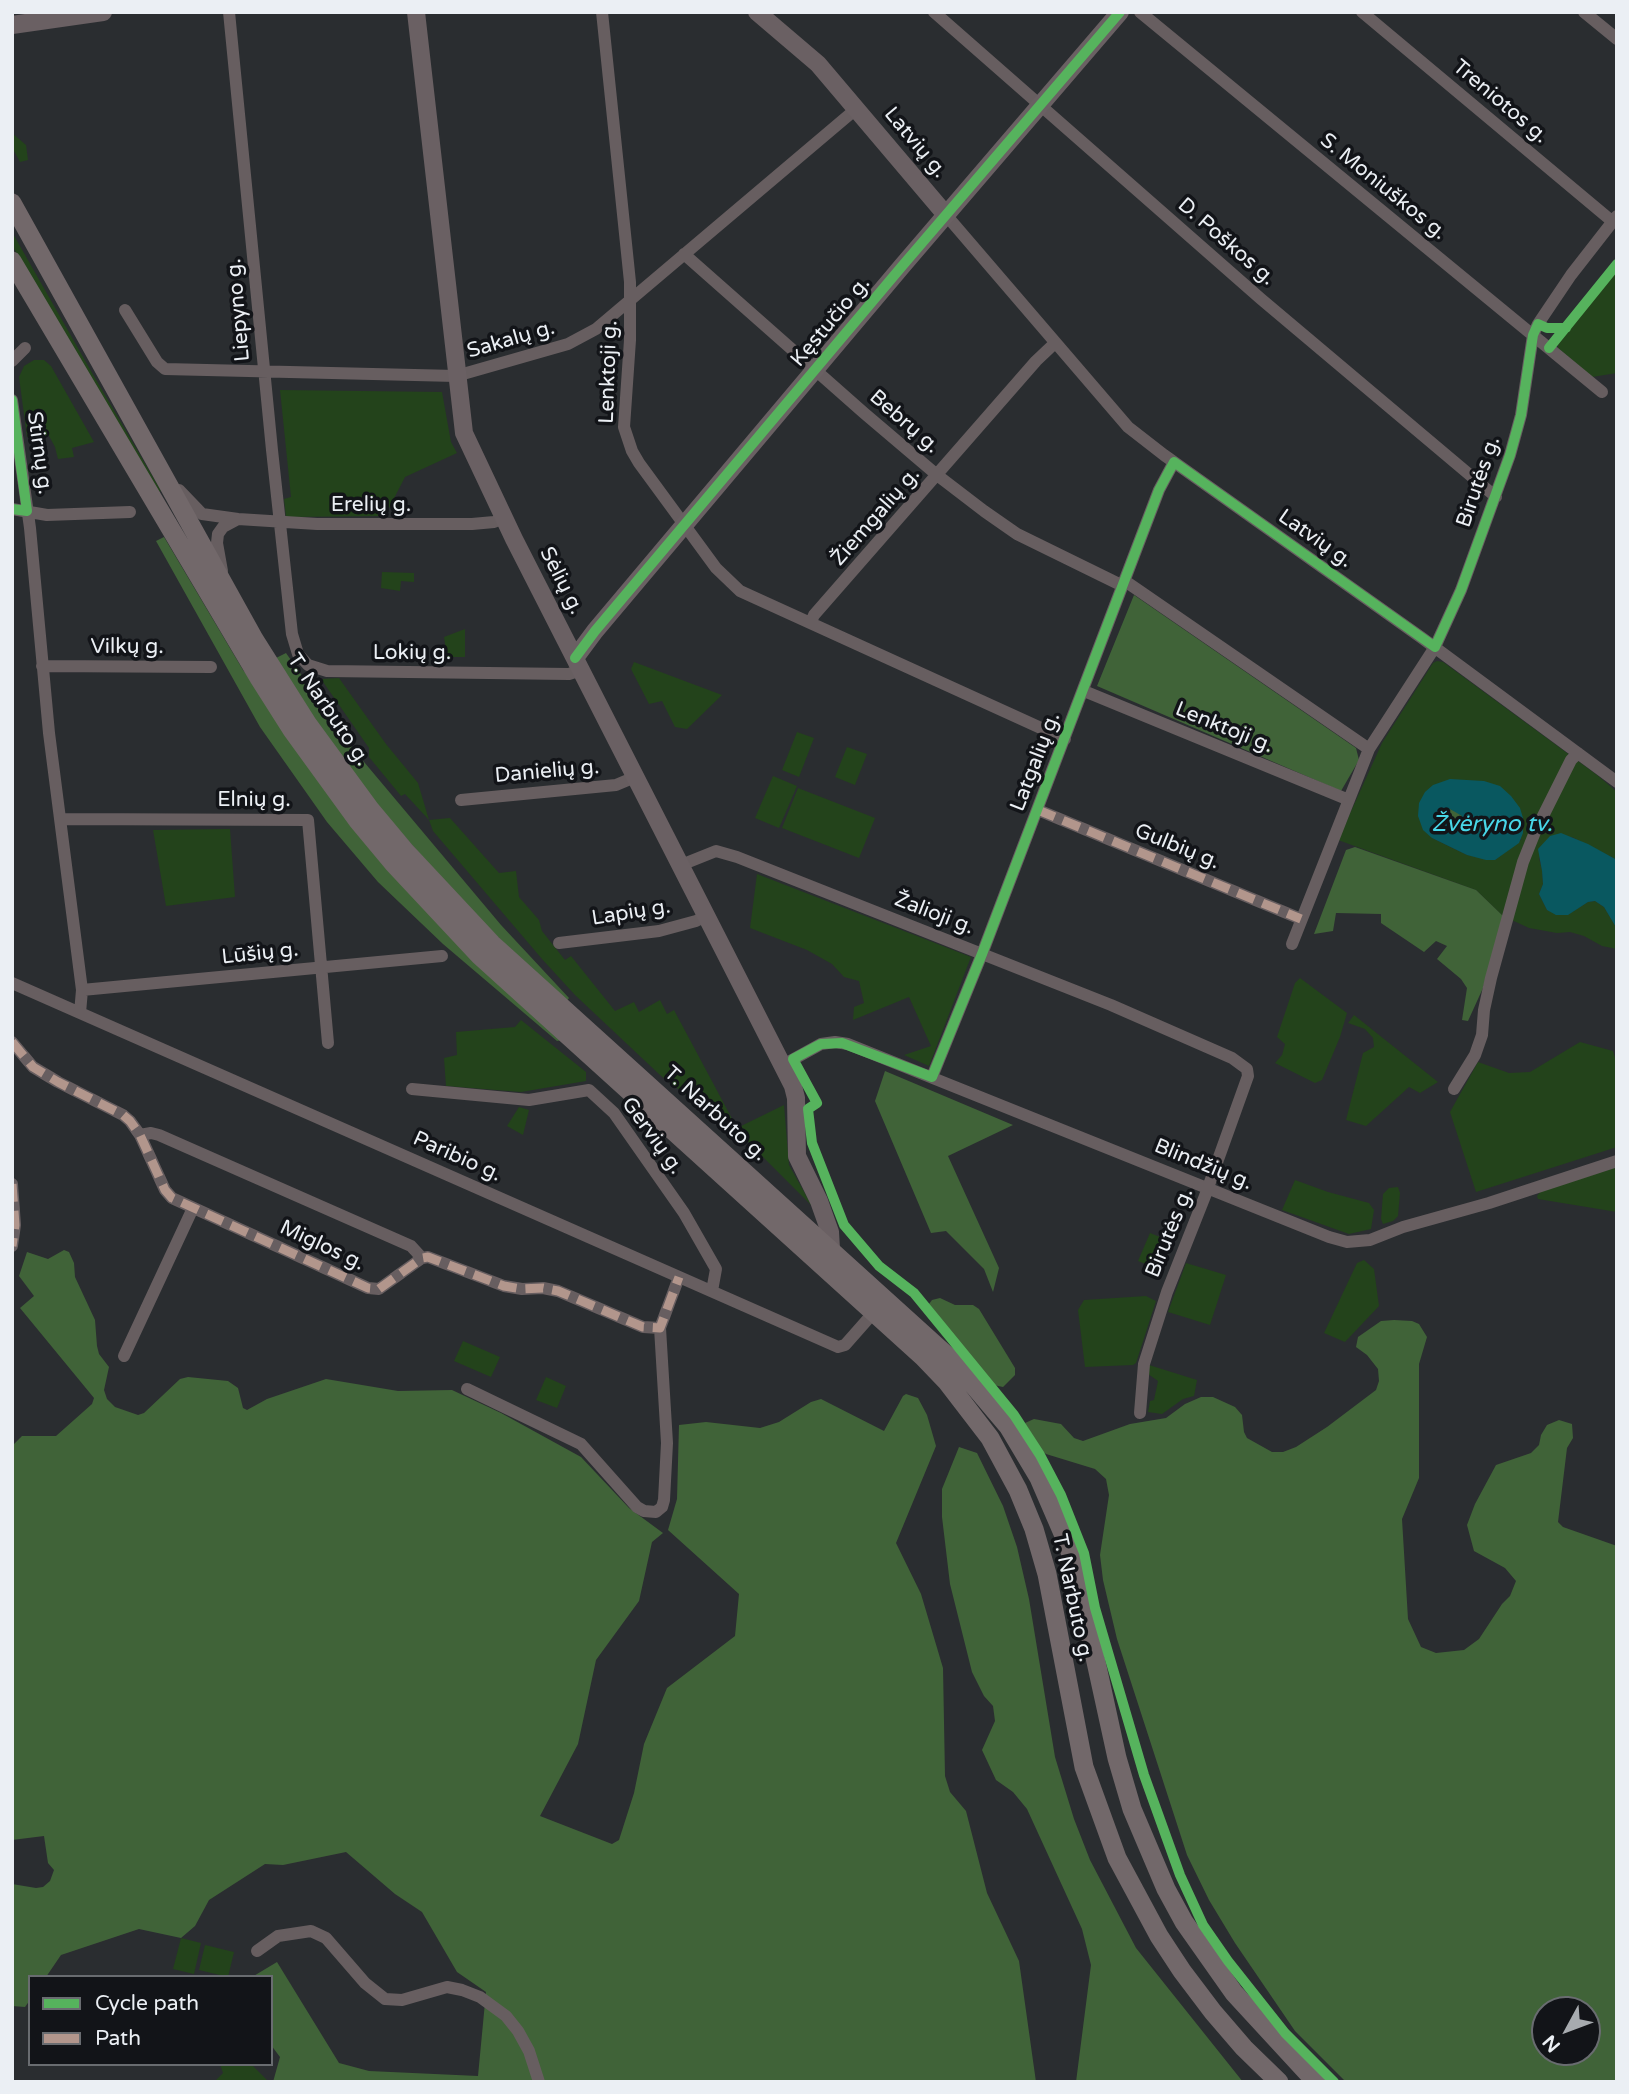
<!DOCTYPE html>
<meta charset="utf-8">
<style>
body{margin:0}
#map{position:relative;width:1629px;height:2094px;overflow:hidden;background:#2a2d30;font-family:"Varela Round",sans-serif}
canvas{display:block}
.frame{position:absolute;inset:0;border:14px solid #ebeff4;pointer-events:none}
.legend{position:absolute;left:28px;top:1975px;width:245px;height:91px;box-sizing:border-box;background:#121418;border:2px solid #696c70;margin:0;padding:9px 12px;list-style:none;font-size:21px;color:#ebeff4}
.legend li{display:flex;align-items:center;gap:14px;height:35px}
.legend b{width:35px;border:2px solid #696c70}
.north{position:absolute;left:1531px;top:1996px;width:70px;height:70px;box-sizing:border-box;background:#121418;border:2px solid #696c70;border-radius:50%;rotate:229deg;font-size:19px;font-weight:700;line-height:28px;text-align:center;color:#ebeff4}
.north::after{content:'';display:block;margin:auto;width:24px;height:32px;background:#a7abaf;clip-path:polygon(50% 0,100% 100%,50% 72%,0 100%)}
</style>
<div id="map">
<canvas width="1629" height="2094"></canvas>
<div class="frame"></div>
<ul class="legend">
<li><b style="height:9px;background:#56b35d"></b>Cycle path</li>
<li><b style="height:9px;background:#b2968c"></b>Path</li>
</ul>
<div class="north">N</div>
</div>
<script>
const ctx = document.querySelector('canvas').getContext('2d');
ctx.lineJoin = 'round';
function fill(path, color) {
  ctx.fillStyle = color;
  ctx.fill(path, 'evenodd');
}
function shape(rows) {
  const path = new Path2D();
  for (const r of rows) {
    path.moveTo(r[0], r[1]);
    for (let i = 2; i < r.length; i += 2) path.lineTo(r[i], r[i + 1]);
  }
  return path;
}
function trace(path, color, width, dash) {
  ctx.strokeStyle = color;
  ctx.lineWidth = width;
  ctx.lineCap = dash ? 'butt' : 'round';
  ctx.setLineDash(dash || []);
  ctx.stroke(path);
}
function label(font, color, halo, rows, align = 'center') {
  ctx.font = font + ' "Varela Round",sans-serif';
  ctx.lineWidth = 7;
  ctx.setLineDash([]);
  ctx.textBaseline = 'middle';
  ctx.strokeStyle = halo;
  ctx.fillStyle = color;
  for (const [text, x, y, turn = 0] of rows) {
    ctx.save();
    ctx.translate(x, y);
    ctx.rotate((+turn || 0) * Math.PI / 180);
    ctx.textAlign = isNaN(turn) ? turn : align;
    if (halo) ctx.strokeText(text, 0, 0);
    ctx.fillText(text, 0, 0);
    ctx.restore();
  }
}
fill(shape([
 [12,133,26,145,28,160,20,162,12,147],
 [12,232,91,371,161,491,155,493,83,371,12,245],
 [1617,267,1617,373,1592,377,1558,348,1558,344],
 [34,360,44,360,51,366,94,442,72,448,74,457,58,459,55,447,49,436,27,437,19,377,24,366],
 [280,390,442,392,451,442,457,453,405,477,385,516,286,517,284,499,291,497],
 [382,572,414,573,414,582,401,581,400,591,381,588],
 [465,629,465,657,447,657,444,637],
 [1437,661,1443,662,1597,775,1617,792,1617,860,1572,837,1539,858,1542,870,1543,884,1539,894,1547,910,1567,915,1588,902,1595,901,1604,907,1617,929,1617,949,1602,946,1584,936,1570,932,1557,933,1529,928,1503,916,1476,890,1338,840,1382,743,1433,663],
 [1432,838,1522,839,1495,860,1467,855],
 [634,662,722,695,687,729,675,727,662,701,649,704,631,669],
 [339,678,386,744,418,783,429,820,450,818,499,873,516,871,519,897,539,920,542,931,565,960,571,956,615,1011,634,1002,639,1012,660,1000,667,1014,674,1010,737,1128,784,1105,789,1165,812,1206,732,1126,722,1111,712,1115,660,1075,575,995,542,959,433,831,429,820,405,794,401,796,369,757,369,748,321,679],
 [797,732,814,738,799,777,782,770],
 [847,747,867,754,855,785,835,777],
 [773,776,797,786,779,828,755,818],
 [798,788,875,818,859,858,782,828],
 [230,829,235,897,166,906,153,830],
 [757,874,971,957,929,1066,904,1055,931,1046,909,997,853,1020,854,1007,864,1003,859,981,844,977,832,964,807,950,750,928],
 [1300,978,1347,1013,1340,1037,1322,1080,1315,1083,1275,1063,1282,1055,1285,1044,1277,1037,1295,983],
 [1354,1015,1438,1082,1420,1093,1409,1087,1366,1126,1346,1120,1363,1053,1374,1047,1373,1038,1365,1029,1348,1023],
 [521,1020,586,1072,586,1081,521,1092,446,1086,444,1058,457,1055,456,1032,515,1027],
 [1580,1042,1613,1051,1617,1065,1617,1147,1476,1192,1450,1112,1478,1062,1509,1073,1530,1072],
 [519,1107,529,1110,523,1135,507,1126],
 [1617,1167,1617,1212,1538,1199,1537,1196,1541,1191],
 [1295,1180,1328,1192,1369,1203,1374,1210,1371,1229,1349,1234,1282,1210],
 [1398,1187,1400,1193,1398,1216,1393,1221,1383,1224,1381,1219,1383,1194,1389,1188],
 [1150,1233,1165,1239,1153,1267,1138,1261],
 [1364,1260,1374,1269,1379,1306,1345,1342,1324,1333,1357,1263],
 [1186,1263,1226,1275,1210,1325,1168,1312],
 [1146,1296,1156,1301,1136,1363,1133,1365,1085,1367,1078,1310,1084,1300],
 [463,1341,500,1357,491,1377,454,1361],
 [1149,1365,1197,1380,1194,1396,1183,1399,1162,1414,1148,1412,1150,1401,1154,1400,1158,1381,1148,1374],
 [546,1377,566,1386,557,1408,536,1400],
 [181,1938,201,1943,194,1974,173,1969],
 [205,1945,234,1952,228,1977,199,1970],
 [220,2064,251,2064,269,2082,218,2082,216,2080,223,2073]
]), '#23431b');
fill(shape([
 [164,537,243,670,563,1040,557,1041,443,944,378,882,327,822,260,727,156,541],
 [1134,595,1356,748,1359,760,1341,791,1097,686],
 [286,653,354,750,501,925,569,998,565,1003,466,906,376,804,345,764,274,659],
 [1450,809,1460,813,1462,816,1461,820,1449,824,1441,821,1439,818,1440,812],
 [1355,847,1476,890,1503,916,1483,988,1468,1021,1462,1020,1467,988,1461,979,1437,959,1447,946,1436,941,1424,952,1381,923,1381,914,1336,913,1333,931,1314,934,1346,850],
 [885,1071,1013,1125,948,1156,999,1268,993,1292,984,1269,946,1231,931,1233,875,1101],
 [64,1250,69,1252,74,1263,75,1277,95,1320,97,1346,99,1354,109,1367,104,1390,107,1399,115,1407,138,1415,144,1413,180,1379,188,1377,228,1381,238,1388,243,1408,247,1410,267,1399,326,1379,398,1391,452,1390,501,1413,581,1457,629,1508,663,1533,652,1542,639,1601,596,1660,578,1744,540,1816,612,1844,619,1840,634,1793,644,1744,667,1688,735,1636,739,1594,668,1530,677,1499,679,1425,706,1422,760,1428,779,1422,811,1402,821,1399,884,1431,903,1396,906,1394,918,1398,927,1415,936,1446,896,1543,921,1594,943,1668,945,1776,950,1792,966,1811,987,1893,1019,1961,1036,2082,273,2082,280,2057,271,2045,271,1977,252,1977,277,1962,339,2063,369,2071,478,2076,486,1992,457,1972,422,1912,395,1894,346,1852,283,1865,265,1864,209,1900,195,1926,181,1938,139,1929,61,1955,46,1977,30,1977,30,2000,25,2007,12,2006,12,1884,36,1888,43,1887,50,1881,54,1870,48,1863,44,1836,12,1840,12,1446,22,1436,56,1436,92,1404,94,1398,20,1308,34,1296,19,1276,27,1252,48,1259],
 [940,1298,955,1305,973,1305,979,1309,1015,1368,1015,1375,1003,1387,994,1385,929,1304,932,1300],
 [1394,1320,1412,1321,1419,1324,1427,1337,1419,1364,1419,1478,1402,1519,1408,1619,1421,1647,1436,1653,1464,1650,1479,1639,1502,1604,1510,1596,1516,1581,1505,1568,1474,1551,1467,1525,1475,1504,1496,1465,1531,1453,1539,1445,1541,1435,1547,1425,1559,1420,1572,1424,1573,1438,1567,1448,1558,1522,1563,1527,1617,1546,1617,2082,1346,2082,1295,2031,1235,1943,1209,1900,1187,1855,1117,1639,1103,1580,1100,1555,1109,1495,1106,1479,1095,1469,1046,1454,1042,1451,1025,1423,1034,1419,1061,1424,1074,1438,1083,1441,1130,1424,1166,1418,1185,1404,1201,1397,1213,1397,1235,1407,1242,1415,1244,1432,1247,1438,1272,1452,1283,1452,1296,1447,1327,1427,1376,1390,1379,1381,1378,1369,1367,1355,1356,1347,1358,1337,1381,1321],
 [1545,2010,1587,2010,1587,2052,1545,2052],
 [959,1447,977,1453,1003,1506,1017,1547,1029,1599,1055,1757,1074,1819,1090,1860,1136,1948,1243,2082,1076,2082,1091,1965,1082,1929,1027,1809,1013,1792,996,1780,982,1750,995,1721,993,1706,984,1696,972,1672,950,1584,942,1517,942,1489]
]), '#406338');
fill(shape([
 [1450,779,1484,781,1500,786,1511,796,1520,808,1523,818,1523,833,1519,843,1495,860,1486,860,1467,855,1432,838,1423,830,1418,816,1419,803,1425,792,1433,785],
 [1450,809,1462,816,1459,822,1449,824,1439,818,1440,812],
 [1561,833,1588,844,1617,860,1617,929,1604,907,1595,901,1588,902,1568,915,1556,915,1547,910,1539,894,1543,884,1542,871,1538,849,1550,836]
]), '#095860');
trace(shape([
 [229,12,272,450,292,634,298,654,308,665,327,671,569,674,581,670],
 [602,12,630,282,630,340,624,427,632,451,639,463,716,568,740,591,1065,739],
 [934,12,1261,299,1496,497],
 [1140,12,1602,392],
 [1362,12,1613,222],
 [1584,12,1617,39],
 [946,215,1128,427,1164,455,1422,638,1617,782],
 [684,254,864,413,937,475,984,511,1017,534,1123,586],
 [125,310,157,362,165,369,456,376,568,344,596,329,856,109],
 [12,361,25,348],
 [12,400,30,528,49,733,82,990,80,1013],
 [179,490,202,514,238,519,317,524,472,524,494,522,504,518],
 [12,509,47,515,130,512],
 [222,571,217,543,218,534,223,527,238,519],
 [1125,581,1369,749],
 [811,622,814,615,1036,361,1055,343],
 [42,666,211,667],
 [1084,691,1349,800],
 [461,800,616,785,635,777],
 [1038,810,1301,919],
 [60,819,308,820,328,1043],
 [681,865,716,851,737,857,1111,1005,1232,1058,1247,1069,1248,1076,1205,1196,1167,1292,1144,1364,1140,1413],
 [559,943,659,931,696,921,706,916],
 [1292,944,1369,749,1435,647,1461,590,1510,455,1521,415,1533,335,1538,324,1571,275,1617,216],
 [12,983,838,1347,845,1345,875,1311],
 [82,990,442,956],
 [12,1042,33,1067,58,1082,123,1115,130,1121,140,1135,165,1190,172,1198,368,1288,379,1289,422,1258,428,1257,504,1286,522,1289,543,1288,558,1291,643,1327,660,1328],
 [783,1065,821,1044,835,1042,848,1044,1329,1237,1347,1242,1370,1240,1403,1227,1489,1203,1617,1161],
 [932,1077,982,954,1159,490,1174,462],
 [412,1089,529,1100,589,1090,614,1113,684,1213,716,1269,712,1291],
 [1454,1089,1475,1055,1482,1035,1484,1010,1491,978,1523,862,1535,832,1571,760,1578,753],
 [140,1135,151,1133,159,1135,411,1246,422,1258],
 [12,1184,15,1225,12,1246],
 [124,1356,193,1208],
 [467,1389,581,1444,637,1507,644,1511,656,1512,662,1507,664,1500,667,1443,660,1328,679,1277],
 [257,1951,278,1936,311,1931,326,1938,365,1983,385,1999,402,2000,447,1987,462,1990,480,1997,506,2016,518,2031,529,2051,539,2082]
]), '#675e60', 12);
trace(shape([
 [416,12,464,433,514,539,793,1086,796,1098,797,1156,819,1201,830,1232,831,1249],
 [757,12,818,64,946,215],
 [12,25,103,12],
 [575,658,595,631,903,265,1120,12]
]), '#6a6063', 18);
trace(shape([
 [12,203,254,639,307,723,370,809,406,852,492,944,953,1361,1008,1426,1039,1478,1068,1545,1077,1575,1117,1758,1132,1809,1166,1889,1184,1922,1234,1993,1316,2082],
 [12,261,259,678,292,730,358,821,393,863,480,956,923,1357,947,1382,990,1438,1018,1490,1034,1529,1047,1574,1084,1767,1117,1858,1159,1936,1182,1971,1213,2012,1244,2048,1279,2082]
]), '#72686a', 19);
trace(shape([
 [1038,810,1301,919],
 [12,1042,33,1067,58,1082,123,1115,130,1121,140,1135,165,1190,172,1198,368,1288,379,1289,422,1258,428,1257,504,1286,522,1289,543,1288,558,1291,643,1327,660,1328,679,1277],
 [12,1184,15,1225,12,1246]
]), '#b2968c', 9, [18, 9]);
trace(shape([
 [1549,348,1617,264],
 [12,400,27,511,12,509],
 [575,658,595,631,903,265,1120,12],
 [1334,2082,1285,2033,1228,1961,1203,1925,1180,1875,1144,1775,1095,1608,1084,1553,1061,1495,1040,1455,1014,1415,914,1293,879,1266,844,1225,812,1143,808,1109,817,1103,793,1059,821,1044,842,1043,932,1077,982,954,1159,490,1174,462,1435,647,1461,590,1510,455,1521,415,1533,335,1538,324,1547,328,1566,328]
]), '#56b35d', 10);
label('21px', '#ebeff4', '#121418', [
 ["Treniotos g.",1500,102,40],
 ["Latvių g.",915,143,50],
 ["S. Moniuškos g.",1383,187,39],
 ["D. Poškos g.",1226,242,41],
 ["Liepyno g.",239,310,-95],
 ["Kęstučio g.",831,322,-50],
 ["Sakalų g.",511,340,-16],
 ["Lenktoji g.",609,372,-88],
 ["Bebrų g.",904,422,41],
 ["Stirnų g.",39,453,82],
 ["Birutės g.",1479,482,-71],
 ["Erelių g.",371,505],
 ["Žiemgalių g.",876,517,-49],
 ["Latvių g.",1315,539,35],
 ["Sėlių g.",561,581,63],
 ["Vilkų g.",127,647],
 ["Lokių g.",412,653],
 ["T. Narbuto g.",328,710,56],
 ["Lenktoji g.",1224,728,22],
 ["Latgalių g.",1036,762,-69],
 ["Danielių g.",547,772,-5],
 ["Elnių g.",254,800],
 ["Gulbių g.",1177,847,22],
 ["Lapių g.",631,913,-9],
 ["Žalioji g.",934,914,21],
 ["Lūšių g.",260,954,-6],
 ["T. Narbuto g.",715,1114,42],
 ["Gervių g.",652,1136,54],
 ["Paribio g.",457,1157,24],
 ["Blindžių g.",1203,1165,22],
 ["Birutės g.",1170,1233,-68],
 ["Miglos g.",322,1246,25],
 ["T. Narbuto g.",1072,1598,78]
]);
label('italic 23px', '#48d7e8', '#121418', [
 ["Žvėryno tv.",1492,825]
]);
</script>
